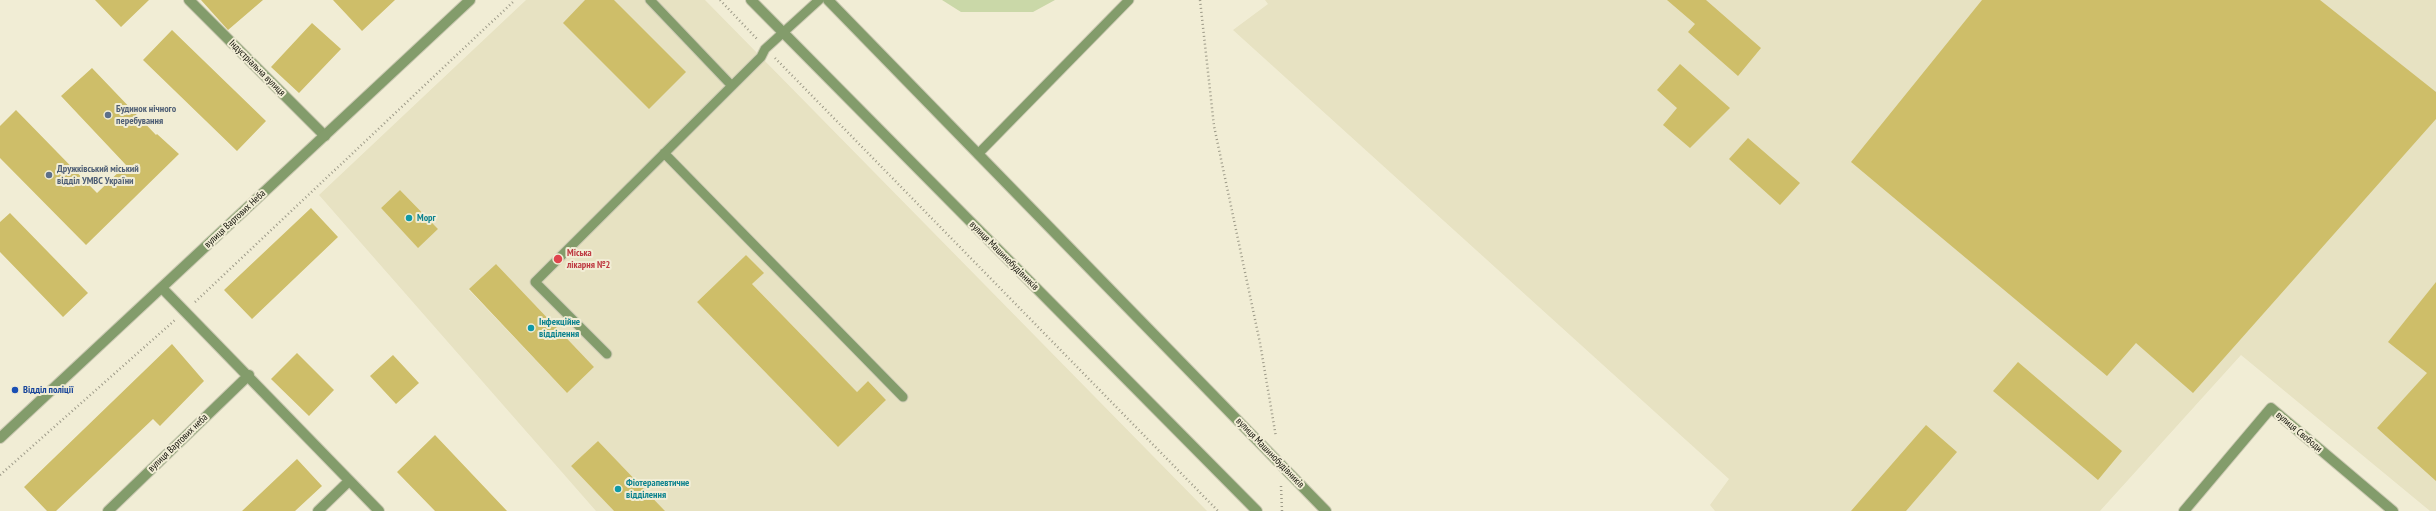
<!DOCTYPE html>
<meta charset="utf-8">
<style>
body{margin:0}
canvas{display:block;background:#f1edd5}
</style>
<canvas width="2436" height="511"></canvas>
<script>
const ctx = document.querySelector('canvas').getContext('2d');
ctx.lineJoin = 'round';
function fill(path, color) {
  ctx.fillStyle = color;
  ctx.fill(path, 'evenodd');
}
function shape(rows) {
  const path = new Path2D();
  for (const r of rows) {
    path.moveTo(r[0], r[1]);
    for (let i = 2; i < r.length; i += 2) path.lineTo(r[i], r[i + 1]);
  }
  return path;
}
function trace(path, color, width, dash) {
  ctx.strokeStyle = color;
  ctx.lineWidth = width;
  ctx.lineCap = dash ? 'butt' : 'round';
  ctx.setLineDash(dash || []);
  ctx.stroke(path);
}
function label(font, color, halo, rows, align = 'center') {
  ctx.font = font + ' "PT Sans Narrow",sans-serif';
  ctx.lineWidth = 4;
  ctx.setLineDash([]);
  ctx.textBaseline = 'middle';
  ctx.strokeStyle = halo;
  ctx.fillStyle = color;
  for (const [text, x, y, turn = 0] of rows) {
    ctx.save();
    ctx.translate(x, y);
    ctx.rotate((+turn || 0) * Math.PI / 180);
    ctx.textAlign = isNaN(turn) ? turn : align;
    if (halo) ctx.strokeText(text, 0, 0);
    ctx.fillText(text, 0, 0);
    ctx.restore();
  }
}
fill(shape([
 [526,0,705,0,1207,511,665,511,598,441,571,466,614,511,596,511,319,195],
 [400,190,438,229,418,247,381,208],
 [746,255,763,273,752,284,857,392,868,381,886,400,838,447,697,302],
 [496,264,594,367,567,393,469,290],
 [1265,0,2436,0,2436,511,2430,511,2241,355,2100,511,1715,511,1710,505,1729,479,1233,30,1268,4]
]), '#e7e2c2');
fill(shape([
 [942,0,1055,0,1033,12,961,12]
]), '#cad8a8');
fill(shape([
 [95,0,149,0,121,27],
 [201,0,263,0,228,30],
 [333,0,395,0,362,31],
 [585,0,614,0,686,72,649,109,563,23],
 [1667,0,1706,0,1761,48,1738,76,1688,32,1695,24],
 [1982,0,2320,0,2436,92,2436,119,2193,393,2136,343,2107,376,1851,162],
 [312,23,341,49,299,93,271,67],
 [172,30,266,121,237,151,143,60],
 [1680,64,1730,108,1690,148,1663,125,1677,108,1657,90],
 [92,68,156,135,157,134,179,154,86,245,0,158,0,126,16,110,97,193,126,165,61,96],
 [1748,138,1800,183,1780,205,1729,159],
 [400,190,438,229,418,248,381,208],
 [311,208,338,237,252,319,224,290],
 [10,213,88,293,63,317,0,252,0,222],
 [746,255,764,273,752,284,857,392,868,381,886,400,838,447,697,302],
 [496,264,594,367,567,393,469,289],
 [2436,282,2436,481,2377,428,2427,373,2388,342],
 [172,344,204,381,160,426,153,419,56,511,47,511,24,487],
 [297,353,334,390,309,416,271,379],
 [393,355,419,383,396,404,370,376],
 [2018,362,2122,451,2098,480,1993,391],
 [1926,425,1957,452,1906,511,1851,511],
 [435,435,507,511,435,511,397,472],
 [598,441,665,511,614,511,571,466],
 [297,459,322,486,295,511,242,511]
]), '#cebe69');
const service = shape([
 [650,0,732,86],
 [664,153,903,397],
 [978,154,1129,0],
 [607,354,535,282,761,57,765,49,819,0]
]);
const minor = shape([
 [189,0,325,136],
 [162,288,379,511],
 [108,511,249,375],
 [318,511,349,481],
 [2184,511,2271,408,2393,511]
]);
const tertiary = shape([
 [751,0,1257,511],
 [828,0,1326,511],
 [0,438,470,0]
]);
trace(service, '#cdcab4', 11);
trace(minor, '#cdcab4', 12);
trace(tertiary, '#cdcab4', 12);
trace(shape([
 [720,0,757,39],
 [1200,0,1214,126,1260,343,1276,437],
 [775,58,1218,511],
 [195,302,515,0],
 [0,475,175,320],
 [1281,486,1282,511]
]), '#9d9a88', 2.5, [1, 3]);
trace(service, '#839c6b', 9);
trace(minor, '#839c6b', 10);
trace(tertiary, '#839c6b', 10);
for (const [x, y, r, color] of [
 [108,115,4,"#5c6f8a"],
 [49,175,4,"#5c6f8a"],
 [409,218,4,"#0f9aa8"],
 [558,259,5,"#e0444e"],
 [531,328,4,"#0f9aa8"],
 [15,390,4,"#1a4fb4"],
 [618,489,4,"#0f9aa8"]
]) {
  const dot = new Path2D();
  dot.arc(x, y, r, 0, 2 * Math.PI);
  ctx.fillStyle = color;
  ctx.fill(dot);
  trace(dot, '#f1edd5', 1.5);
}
label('10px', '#121108', '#f1edd5', [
 ["Індустріальна вулиця",257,68,45],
 ["вулиця Вартових Неба",235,219,-43],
 ["вулиця Машинобудівників",1004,256,45],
 ["вулиця Свободи",2299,432,40],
 ["вулиця Вартових неба",178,443,-44],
 ["вулиця Машинобудівників",1270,453,46]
]);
label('bold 10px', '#4e5e75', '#f1edd5', [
 ["Будинок нічного",116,109],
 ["перебування",116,121],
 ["Дружківський міський",57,169],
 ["відділ УМВС України",57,181]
], 'left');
label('bold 10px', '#0d838f', '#f1edd5', [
 ["Морг",417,218],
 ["Інфекційне",539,322],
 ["відділення",539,334],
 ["Фіотерапевтичне",626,483],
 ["відділення",626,495]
], 'left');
label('bold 10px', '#be3a42', '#f1edd5', [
 ["Міська",567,253],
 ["лікарня №2",567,265]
], 'left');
label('bold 10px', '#164399', '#f1edd5', [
 ["Відділ поліції",23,390]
], 'left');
</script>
